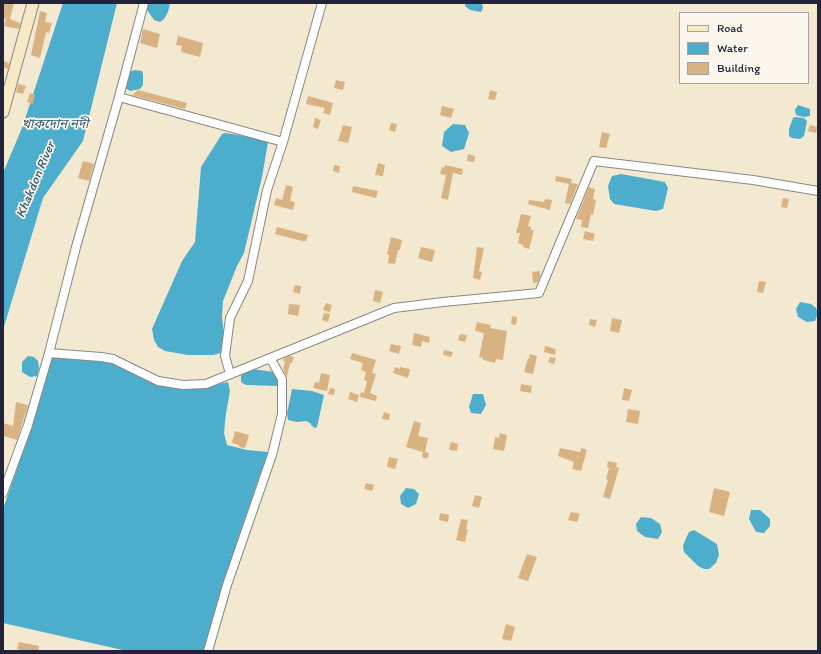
<!DOCTYPE html>
<meta charset="utf-8">
<style>
body{margin:0}
#map{position:relative;width:821px;height:654px;overflow:hidden;background:#f3e9d0;font-family:Itim,sans-serif}
canvas{display:block}
.frame{position:absolute;inset:0;border:4px solid #22223b;pointer-events:none}
.legend{position:absolute;left:679px;top:12px;width:130px;height:72px;box-sizing:border-box;background:#fbf7ec;border:1px solid #a4a2a5;margin:0;padding:5px 7px;list-style:none;font-size:12px;color:#22223b}
.legend li{display:flex;align-items:center;gap:8px;height:20px}
.legend b{width:20px;border:1px solid #a4a2a5}
</style>
<div id="map">
<canvas width="821" height="654"></canvas>
<div class="frame"></div>
<ul class="legend">
<li><b style="height:5px;background:#f7e9c3"></b>Road</li>
<li><b style="height:11px;background:#4dadcc"></b>Water</li>
<li><b style="height:11px;background:#d8b281"></b>Building</li>
</ul>
</div>
<script>
const ctx = document.querySelector('canvas').getContext('2d');
ctx.lineJoin = 'round';
function fill(path, color) {
  ctx.fillStyle = color;
  ctx.fill(path, 'evenodd');
}
function shape(rows) {
  const path = new Path2D();
  for (const r of rows) {
    path.moveTo(r[0], r[1]);
    for (let i = 2; i < r.length; i += 2) path.lineTo(r[i], r[i + 1]);
  }
  return path;
}
function trace(path, color, width, dash) {
  ctx.strokeStyle = color;
  ctx.lineWidth = width;
  ctx.lineCap = dash ? 'butt' : 'round';
  ctx.setLineDash(dash || []);
  ctx.stroke(path);
}
function label(font, color, halo, rows, align = 'center') {
  ctx.font = font + ' Itim,"Noto Sans Bengali",sans-serif';
  ctx.lineWidth = 3.5;
  ctx.setLineDash([]);
  ctx.textBaseline = 'middle';
  ctx.strokeStyle = halo;
  ctx.fillStyle = color;
  for (const [text, x, y, turn = 0] of rows) {
    ctx.save();
    ctx.translate(x, y);
    ctx.rotate((+turn || 0) * Math.PI / 180);
    ctx.textAlign = isNaN(turn) ? turn : align;
    if (halo) ctx.strokeText(text, 0, 0);
    ctx.fillText(text, 0, 0);
    ctx.restore();
  }
}
fill(shape([
 [63,3,117,3,83,141,43,198,3,330,3,173,22,128],
 [147,3,170,3,168,12,164,19,160,22,154,20,147,10],
 [465,3,480,3,482,4,483,8,481,12,470,10,465,6],
 [134,70,142,71,143,74,143,85,140,89,130,91,125,88,127,76,130,72],
 [798,105,810,109,810,116,804,117,796,115,795,110],
 [795,117,804,118,807,121,804,136,800,139,792,138,789,136,789,129,793,118],
 [453,124,465,125,469,133,464,149,451,152,442,146,444,132],
 [225,133,257,138,268,142,262,177,244,253,237,266,223,301,222,317,225,345,221,353,213,355,188,355,165,351,158,347,154,340,152,329,182,261,195,242,201,167,222,134],
 [621,174,665,182,668,188,663,209,656,211,614,204,610,199,608,186,612,176],
 [800,302,811,304,816,308,818,313,815,321,807,322,798,317,796,309],
 [28,356,34,357,38,361,39,368,37,376,30,377,22,372,22,362],
 [53,357,114,362,157,384,185,389,205,387,228,382,230,391,226,413,224,433,227,445,247,450,268,452,237,541,206,651,127,651,3,623,3,509,29,434,49,366],
 [252,369,275,372,280,376,278,386,246,385,241,382,241,375,245,371],
 [292,389,312,391,324,395,317,427,315,428,312,426,310,423,306,421,297,422,288,420,287,413],
 [473,394,483,394,486,405,481,414,471,413,469,407],
 [406,488,414,489,419,494,416,504,408,508,401,504,400,496],
 [751,510,760,510,770,519,770,526,764,533,756,532,749,519],
 [641,517,651,518,660,524,662,532,658,539,645,537,637,531,636,524],
 [694,530,717,544,719,555,717,560,716,563,709,569,704,569,698,566,684,552,683,546,686,538,689,532]
]), '#4dadcc');
fill(shape([
 [3,3,14,3,10,19,20,23,19,29,4,26,6,19,3,18],
 [40,11,47,13,45,22,52,23,49,33,46,32,40,58,31,55],
 [143,29,160,34,157,48,140,43],
 [178,36,203,43,200,57,181,52,182,46,176,45],
 [3,61,9,63,8,69,3,67],
 [336,80,345,82,343,90,334,88],
 [18,84,26,86,23,94,16,92],
 [138,90,187,103,185,109,132,95],
 [490,90,497,92,495,100,488,99],
 [30,93,35,95,33,104,27,102],
 [308,96,333,103,330,115,323,113,325,108,306,104],
 [442,106,454,109,451,118,440,115],
 [315,118,321,120,318,129,313,127],
 [391,123,397,124,395,132,389,130],
 [343,125,352,127,348,143,338,141],
 [810,125,817,127,816,133,808,131],
 [602,132,610,134,606,148,599,147],
 [468,154,475,156,474,162,467,161],
 [83,161,94,164,89,181,78,178],
 [378,163,385,165,383,176,375,175],
 [334,165,340,166,339,173,333,171],
 [445,165,463,169,462,175,453,173,448,200,441,198,446,175,440,174,442,167,444,168],
 [556,176,572,179,571,183,578,184,570,204,565,203,569,184,555,181],
 [286,185,293,187,290,201,295,202,293,210,274,205,276,198,282,200],
 [353,186,378,191,376,198,352,192],
 [589,187,595,189,593,199,596,200,593,215,591,214,588,228,581,227,582,220,576,219],
 [783,198,789,199,787,208,781,207],
 [545,199,552,200,550,210,528,204,529,200,544,202],
 [521,214,531,216,528,226,531,227,531,230,534,230,529,249,523,247,523,245,518,243,520,233,516,233],
 [277,227,308,235,306,241,302,241,275,234],
 [585,231,595,234,593,241,583,239],
 [391,237,402,240,400,250,398,250,395,264,388,263,389,255,387,254],
 [421,247,435,250,432,262,418,258],
 [477,247,484,248,479,271,482,272,480,280,473,278],
 [540,271,540,276,538,282,533,283,532,272],
 [759,281,766,282,763,293,757,292],
 [295,285,301,286,300,294,293,292],
 [375,290,383,292,380,303,373,301],
 [326,303,332,305,330,312,323,310],
 [289,304,300,305,298,316,288,314],
 [324,313,330,314,328,322,322,320],
 [512,316,517,317,516,325,511,324],
 [612,318,622,320,619,333,610,331],
 [590,319,597,320,595,327,589,325],
 [477,322,491,325,490,328,507,331,503,360,496,359,495,363,483,360,483,358,479,357,484,333,475,331],
 [414,333,430,337,429,343,422,341,421,347,412,345],
 [460,334,467,335,465,342,458,340],
 [391,344,401,346,399,354,389,351],
 [545,346,556,349,555,355,544,352],
 [444,350,453,352,451,357,443,355],
 [352,353,376,360,372,373,376,374,370,393,377,396,376,401,360,397,361,392,364,393,367,381,364,380,366,372,361,370,363,363,350,359],
 [530,354,537,356,533,374,524,372,528,358,529,359],
 [290,356,294,357,292,363,290,363,287,377,283,369,285,361,283,361,284,358],
 [550,357,556,358,554,364,548,362],
 [395,367,400,369,400,367,410,369,408,378,393,373],
 [321,373,330,375,327,391,313,388,315,382,319,383],
 [521,384,532,386,531,393,520,391],
 [330,388,335,389,334,395,328,394],
 [624,388,632,390,629,401,622,400],
 [350,392,359,395,357,402,348,399],
 [16,402,28,405,17,440,3,436,3,423,13,426],
 [628,409,640,411,638,424,626,422],
 [384,412,390,414,389,420,382,419],
 [414,421,421,423,418,436,428,438,425,452,429,453,427,459,422,457,423,452,406,447],
 [235,431,249,435,245,448,239,447,239,445,232,443],
 [500,433,507,435,504,451,493,449,495,437,499,438],
 [451,442,458,444,457,451,449,450],
 [560,448,580,452,581,448,587,450,581,471,572,469,574,462,558,456],
 [389,457,398,459,395,469,387,467],
 [608,461,617,463,616,467,619,468,610,499,603,497,608,480,606,479,609,468,607,467],
 [366,483,374,485,372,491,364,489],
 [714,488,730,492,724,516,709,512],
 [475,495,482,497,479,508,472,506],
 [571,512,580,514,577,522,568,520],
 [440,513,449,515,448,522,439,520],
 [461,519,468,520,466,529,468,529,465,542,456,540],
 [527,554,537,557,528,581,518,578],
 [506,624,515,627,511,641,502,639],
 [19,642,39,646,38,651,24,651,17,649]
]), '#d8b281');
const street = shape([
 [119,97,283,142],
 [49,353,101,357,113,359,158,381,183,385,206,384,394,308,443,302,539,293,594,161,753,180,818,191],
 [230,374,225,356,230,318,248,281,267,190,283,142,322,3],
 [3,493,28,425,49,353,76,247,119,97,144,3],
 [208,651,227,585,272,455,282,414,282,379,270,358]
]);
const secondary = shape([
 [3,112,33,3]
]);
trace(street, '#8a8686', 10);
trace(secondary, '#8a8686', 13);
trace(street, '#fff', 8);
trace(secondary, '#f7e9c3', 11);
label('italic 13px', '#335a75', '#fbf7ec', [
 ["খাকদোন নদী",55,125],
 ["Khakdon River",36,180,-67]
]);
</script>
